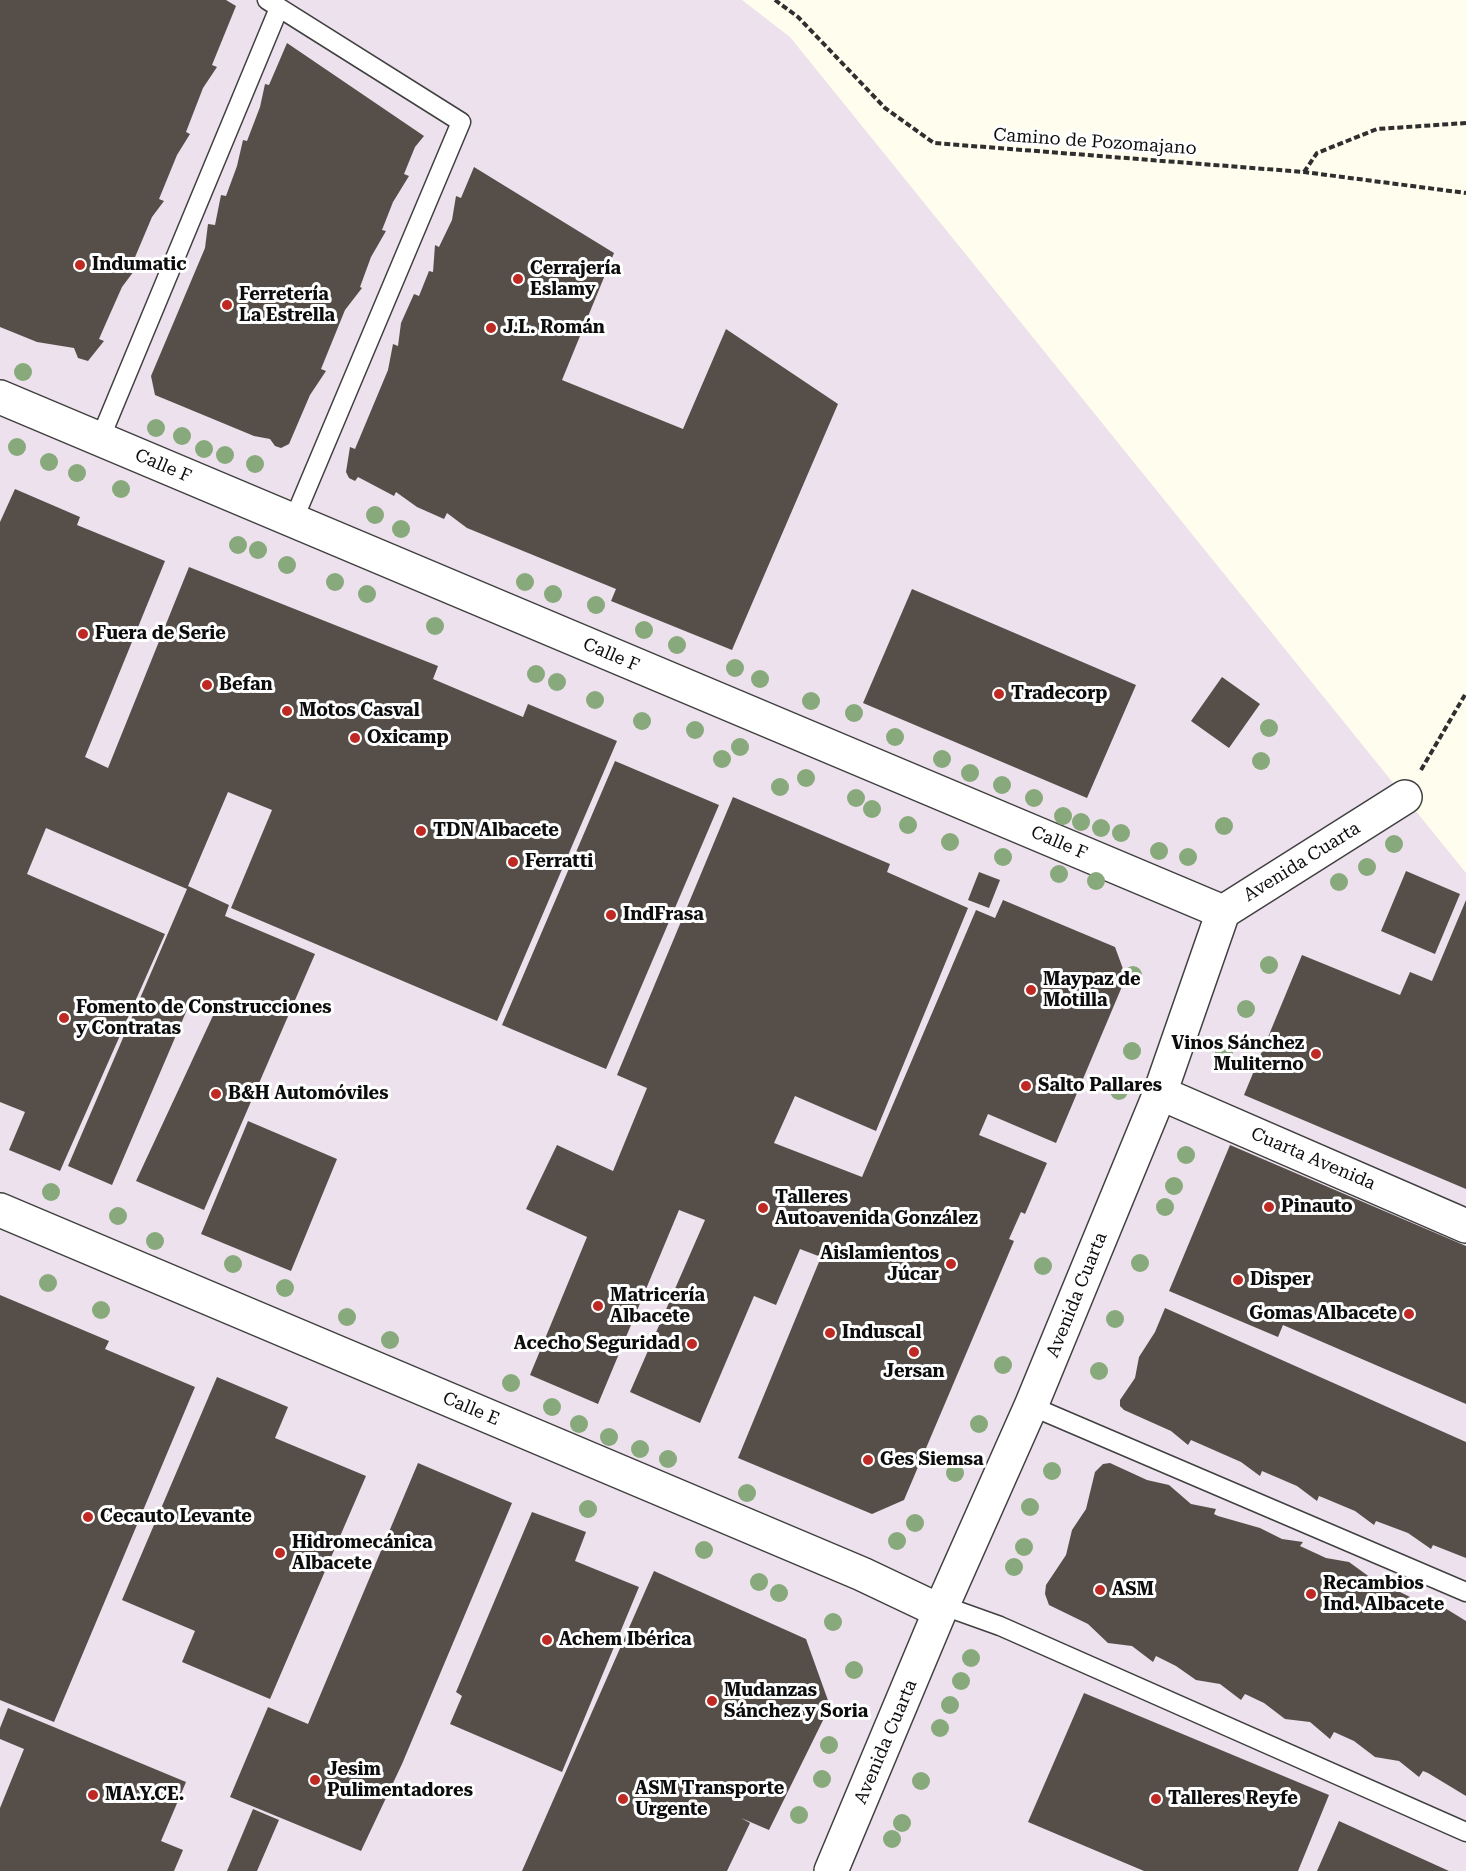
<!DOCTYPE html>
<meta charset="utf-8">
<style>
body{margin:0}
canvas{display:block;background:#fffded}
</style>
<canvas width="1466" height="1871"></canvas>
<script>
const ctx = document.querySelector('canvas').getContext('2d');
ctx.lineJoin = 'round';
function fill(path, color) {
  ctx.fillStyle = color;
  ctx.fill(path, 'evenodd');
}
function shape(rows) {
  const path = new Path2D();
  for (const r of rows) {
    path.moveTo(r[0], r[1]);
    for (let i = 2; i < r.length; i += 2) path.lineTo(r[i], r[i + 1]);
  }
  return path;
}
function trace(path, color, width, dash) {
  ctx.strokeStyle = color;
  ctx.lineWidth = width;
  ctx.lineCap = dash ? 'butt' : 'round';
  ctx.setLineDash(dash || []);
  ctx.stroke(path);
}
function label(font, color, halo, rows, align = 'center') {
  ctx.font = font + ' "Roboto Serif",serif';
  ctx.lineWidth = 6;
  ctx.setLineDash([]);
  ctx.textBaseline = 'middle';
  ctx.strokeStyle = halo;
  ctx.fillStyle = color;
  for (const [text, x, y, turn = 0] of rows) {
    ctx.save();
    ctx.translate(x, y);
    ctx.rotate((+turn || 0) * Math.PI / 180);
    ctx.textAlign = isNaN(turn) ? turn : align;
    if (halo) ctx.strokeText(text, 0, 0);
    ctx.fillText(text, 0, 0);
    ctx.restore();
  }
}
fill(shape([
 [0,0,742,0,790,37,1466,873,1466,1871,0,1871]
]), '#ece1ec');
fill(shape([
 [0,0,226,0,236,6,212,65,217,67,203,88,186,132,190,134,177,155,159,199,164,201,152,217,130,269,134,271,122,287,106,323,99,339,104,341,88,361,78,358,74,348,37,342,0,327],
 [287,43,424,136,415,147,404,174,409,176,393,202,382,230,386,231,371,257,360,287,362,288,345,310,321,369,326,371,310,395,289,444,281,448,275,446,270,439,254,436,155,395,151,376,205,248,208,224,215,225,221,195,226,196,237,166,243,140,247,141,260,107,265,84,269,85],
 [474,167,614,253,562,380,683,429,726,329,838,404,732,650,611,601,616,589,467,528,447,513,444,519,417,507,396,492,394,496,358,477,355,481,349,478,346,472,350,447,355,449,388,370,393,344,398,346,401,323,414,294,419,296,429,271,433,272,435,245,439,247,452,220,456,196,461,198],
 [15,489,80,517,77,525,165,561,85,757,108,768,189,567,438,666,433,679,523,717,528,704,617,741,497,1021,231,908,272,810,228,792,188,886,229,905,225,916,315,954,204,1210,136,1181,217,1007,192,998,112,1185,68,1166,187,889,46,828,27,874,165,934,60,1171,9,1150,25,1112,0,1102,0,522],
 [912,589,1136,685,1087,798,863,703],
 [1222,677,1260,704,1229,748,1191,721],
 [615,761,719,805,606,1069,502,1025],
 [733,797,890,864,887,872,968,908,876,1131,795,1096,774,1143,862,1177,976,910,995,918,1003,900,1115,947,1126,977,1056,1143,988,1114,979,1135,1047,1163,1025,1214,1021,1212,1009,1239,1014,1241,904,1500,872,1514,738,1458,821,1257,800,1249,776,1305,754,1296,700,1423,630,1392,705,1220,679,1210,598,1404,530,1375,587,1237,526,1209,557,1145,613,1171,647,1088,617,1075],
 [1406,871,1460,894,1435,954,1381,931],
 [979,872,1000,880,989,908,968,900],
 [1466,900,1466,1189,1244,1095,1302,955,1400,995,1410,972,1432,981],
 [248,1121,337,1159,291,1271,201,1234],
 [1230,1145,1466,1246,1466,1404,1283,1325,1278,1337,1169,1291],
 [0,1295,109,1341,105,1349,195,1387,54,1722,0,1700],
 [1165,1308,1466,1442,1466,1558,1433,1545,1431,1549,1408,1533,1376,1521,1374,1525,1355,1511,1324,1498,1319,1496,1317,1501,1297,1486,1262,1471,1260,1476,1241,1462,1191,1440,1188,1445,1171,1431,1124,1410,1120,1406,1120,1400,1135,1378,1139,1357,1155,1332],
 [217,1377,288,1407,275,1438,366,1476,270,1699,182,1662,195,1631,122,1600],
 [418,1463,512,1503,402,1764,361,1851,230,1797,268,1707,308,1724],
 [1110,1463,1147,1480,1169,1485,1191,1504,1216,1509,1214,1514,1218,1516,1260,1528,1282,1539,1303,1542,1300,1546,1326,1558,1349,1562,1371,1578,1396,1583,1394,1589,1416,1600,1440,1605,1466,1621,1466,1796,1428,1773,1423,1771,1419,1777,1399,1761,1375,1757,1354,1741,1334,1732,1330,1739,1310,1722,1285,1719,1264,1703,1245,1694,1241,1700,1220,1684,1196,1680,1176,1666,1156,1656,1153,1662,1132,1646,1108,1643,1088,1624,1049,1605,1045,1594,1046,1585,1066,1555,1072,1530,1086,1509,1095,1472,1103,1464],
 [532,1512,586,1532,575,1561,639,1587,562,1772,450,1724,462,1696,456,1692],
 [654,1571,806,1639,830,1706,769,1830,741,1818,750,1823,727,1871,522,1871],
 [1084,1693,1329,1795,1298,1871,1144,1871,1028,1822],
 [8,1708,186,1782,161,1841,183,1850,174,1871,0,1871,0,1808,24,1749,0,1739,0,1728],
 [253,1809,279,1820,257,1871,227,1871],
 [1339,1821,1449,1871,1317,1871]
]), '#564f49');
const lane = shape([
 [267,0,461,122,293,521],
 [100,439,279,8],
 [1031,1406,1466,1592],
 [944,1606,1000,1626,1466,1832]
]);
const street = shape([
 [0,397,1223,912],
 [1160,1093,1466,1226],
 [0,1210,862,1574,940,1611],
 [831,1871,940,1611,1031,1406,1160,1093,1223,912,1405,797]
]);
trace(lane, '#404040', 21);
trace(street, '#404040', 36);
trace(shape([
 [775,0,798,17,885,108,934,143,1304,172,1466,193],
 [1304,172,1317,153,1377,129,1466,123],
 [1421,770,1466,693]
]), '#2f2f2f', 4, [6, 3]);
trace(lane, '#fff', 18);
trace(street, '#fff', 33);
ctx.fillStyle = '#88a97b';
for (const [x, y] of [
 [23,372],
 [156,428],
 [182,436],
 [17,447],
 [204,449],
 [225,455],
 [49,462],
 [255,464],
 [77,473],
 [121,489],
 [375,515],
 [401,529],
 [238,545],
 [258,550],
 [287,565],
 [335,582],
 [525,582],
 [367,594],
 [553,594],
 [596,605],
 [435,626],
 [644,630],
 [677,645],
 [735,668],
 [536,674],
 [760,679],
 [557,682],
 [595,700],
 [811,701],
 [854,713],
 [642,721],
 [1269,728],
 [695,730],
 [895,737],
 [740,747],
 [722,759],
 [942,759],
 [1261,761],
 [970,773],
 [806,778],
 [1002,785],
 [780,787],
 [856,798],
 [1034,798],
 [872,809],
 [1063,816],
 [1081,822],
 [908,825],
 [1224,826],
 [1101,828],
 [1121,833],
 [950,842],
 [1394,844],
 [1159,851],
 [1003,857],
 [1188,857],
 [1367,867],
 [1059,874],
 [1096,881],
 [1339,882],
 [1269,965],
 [1133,975],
 [1246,1009],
 [1132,1051],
 [1224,1053],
 [1119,1091],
 [1186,1155],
 [1174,1186],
 [51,1192],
 [1165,1207],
 [118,1216],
 [155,1241],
 [1140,1263],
 [233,1264],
 [1043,1266],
 [48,1283],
 [285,1288],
 [101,1310],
 [347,1317],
 [1115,1319],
 [390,1340],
 [1003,1365],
 [1099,1371],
 [511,1383],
 [552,1407],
 [579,1424],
 [979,1424],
 [609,1437],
 [640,1449],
 [668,1459],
 [1052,1471],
 [955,1473],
 [747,1493],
 [1030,1507],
 [588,1509],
 [915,1523],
 [897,1541],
 [1024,1547],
 [704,1550],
 [1014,1567],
 [759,1582],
 [779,1593],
 [833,1622],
 [971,1658],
 [854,1670],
 [961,1681],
 [950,1705],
 [940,1728],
 [829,1745],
 [822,1779],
 [921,1781],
 [799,1815],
 [902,1823],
 [892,1839]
]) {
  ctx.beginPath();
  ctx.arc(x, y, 9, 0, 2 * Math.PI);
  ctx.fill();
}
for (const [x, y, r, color] of [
 [80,265,6,"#be2924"],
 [518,279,6,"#be2924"],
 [227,305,6,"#be2924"],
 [491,328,6,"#be2924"],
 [83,634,6,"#be2924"],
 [207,685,6,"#be2924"],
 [999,694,6,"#be2924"],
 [287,711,6,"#be2924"],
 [355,738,6,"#be2924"],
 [421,831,6,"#be2924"],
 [513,862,6,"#be2924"],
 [611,915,6,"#be2924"],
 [1031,990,6,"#be2924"],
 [64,1018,6,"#be2924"],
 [1316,1054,6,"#be2924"],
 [1026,1086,6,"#be2924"],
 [216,1094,6,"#be2924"],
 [1269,1207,6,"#be2924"],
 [763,1208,6,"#be2924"],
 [951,1264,6,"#be2924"],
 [1238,1280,6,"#be2924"],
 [598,1306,6,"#be2924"],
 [1409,1314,6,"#be2924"],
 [830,1333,6,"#be2924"],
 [692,1344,6,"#be2924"],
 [914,1352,6,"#be2924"],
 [868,1460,6,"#be2924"],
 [88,1517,6,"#be2924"],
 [280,1553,6,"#be2924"],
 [1100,1590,6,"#be2924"],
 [1311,1594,6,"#be2924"],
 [547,1640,6,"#be2924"],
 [712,1701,6,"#be2924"],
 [315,1780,6,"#be2924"],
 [93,1795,6,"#be2924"],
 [623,1799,6,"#be2924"],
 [1156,1799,6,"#be2924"]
]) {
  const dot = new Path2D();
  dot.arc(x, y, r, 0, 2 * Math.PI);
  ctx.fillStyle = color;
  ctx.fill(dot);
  trace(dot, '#fff', 2);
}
label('18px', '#0d0d0d', '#fff', [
 ["Camino de Pozomajano",1095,142,4],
 ["Calle F",163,466,23],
 ["Calle F",611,655,23],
 ["Calle F",1059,843,23],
 ["Avenida Cuarta",1302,862,-32],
 ["Cuarta Avenida",1313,1159,23],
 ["Avenida Cuarta",1077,1295,-68],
 ["Calle E",471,1409,23],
 ["Avenida Cuarta",886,1742,-67]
]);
label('bold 18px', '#0d0d0d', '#fff', [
 ["Indumatic",92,265],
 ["Cerrajería",530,269],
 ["Eslamy",530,290],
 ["Ferretería",239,295],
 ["La Estrella",239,316],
 ["J.L. Román",503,328],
 ["Fuera de Serie",95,634],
 ["Befan",219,685],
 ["Tradecorp",1011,694],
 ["Motos Casval",299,711],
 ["Oxicamp",367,738],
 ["TDN Albacete",433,831],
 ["Ferratti",525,862],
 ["IndFrasa",623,915],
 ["Maypaz de",1043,980],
 ["Motilla",1043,1001],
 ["Fomento de Construcciones",76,1008],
 ["y Contratas",76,1029],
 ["Vinos Sánchez",1304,1044,"right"],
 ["Muliterno",1304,1065,"right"],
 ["Salto Pallares",1038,1086],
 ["B&H Automóviles",228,1094],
 ["Talleres",775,1198],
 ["Autoavenida González",775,1219],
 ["Pinauto",1281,1207],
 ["Aislamientos",939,1254,"right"],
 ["Júcar",939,1275,"right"],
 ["Disper",1250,1280],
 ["Matricería",610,1296],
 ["Albacete",610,1317],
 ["Gomas Albacete",1397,1314,"right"],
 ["Induscal",842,1333],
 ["Acecho Seguridad",680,1344,"right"],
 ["Jersan",914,1372,"center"],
 ["Ges Siemsa",880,1460],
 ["Cecauto Levante",100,1517],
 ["Hidromecánica",292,1543],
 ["Albacete",292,1564],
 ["Recambios",1323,1584],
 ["Ind. Albacete",1323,1605],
 ["ASM",1112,1590],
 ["Achem Ibérica",559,1640],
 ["Mudanzas",724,1691],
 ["Sánchez y Soria",724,1712],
 ["Jesim",327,1770],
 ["Pulimentadores",327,1791],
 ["ASM Transporte",635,1789],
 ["Urgente",635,1810],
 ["MA.Y.CE.",105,1795],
 ["Talleres Reyfe",1168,1799]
], 'left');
</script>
